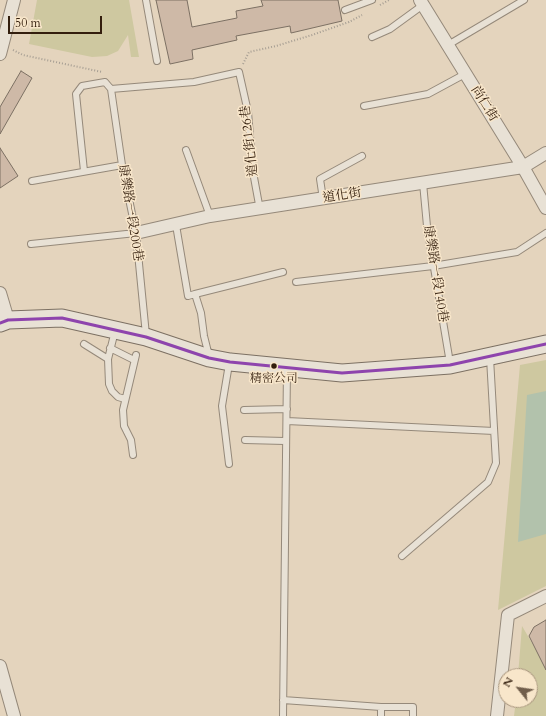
<!DOCTYPE html>
<meta charset="utf-8">
<style>
body{margin:0}
#map{position:relative;width:546px;height:716px;overflow:hidden;background:#e4d4bd;font-family:Cardo,serif}
canvas{display:block}
.north{position:absolute;left:498px;top:668px;width:40px;height:40px;box-sizing:border-box;background:#f8e6ca;border:1px solid #a9967e;border-radius:50%;rotate:300deg;font-size:11px;font-weight:700;line-height:16px;text-align:center;color:#331e0d}
.north::after{content:'';display:block;margin:auto;width:14px;height:18px;background:#715e4b;clip-path:polygon(50% 0,100% 100%,50% 72%,0 100%)}
.scale{position:absolute;left:8px;top:16px;width:94px;height:18px;box-sizing:border-box;border:2px solid #331e0d;border-top:0;padding-left:5px;font-size:12px;line-height:14px;white-space:nowrap;color:#331e0d;-webkit-text-stroke:3px #f8e6ca;paint-order:stroke}
</style>
<div id="map">
<canvas width="546" height="716"></canvas>
<div class="north">N</div>
<div class="scale">50 m</div>
</div>
<script>
const ctx = document.querySelector('canvas').getContext('2d');
ctx.lineJoin = 'round';
function fill(path, color) {
  ctx.fillStyle = color;
  ctx.fill(path, 'evenodd');
}
function shape(rows) {
  const path = new Path2D();
  for (const r of rows) {
    path.moveTo(r[0], r[1]);
    for (let i = 2; i < r.length; i += 2) path.lineTo(r[i], r[i + 1]);
  }
  return path;
}
function trace(path, color, width, dash) {
  ctx.strokeStyle = color;
  ctx.lineWidth = width;
  ctx.lineCap = dash ? 'butt' : 'round';
  ctx.setLineDash(dash || []);
  ctx.stroke(path);
}
function label(font, color, halo, rows, align = 'center') {
  ctx.font = font + ' Cardo,"Noto Serif TC",serif';
  ctx.lineWidth = 3;
  ctx.setLineDash([]);
  ctx.textBaseline = 'middle';
  ctx.strokeStyle = halo;
  ctx.fillStyle = color;
  for (const [text, x, y, turn = 0] of rows) {
    ctx.save();
    ctx.translate(x, y);
    ctx.rotate((+turn || 0) * Math.PI / 180);
    ctx.textAlign = isNaN(turn) ? turn : align;
    if (halo) ctx.strokeText(text, 0, 0);
    ctx.fillText(text, 0, 0);
    ctx.restore();
  }
}
fill(shape([
 [37,0,129,0,139,57,131,57,128,35,118,51,107,56,92,57,29,44],
 [546,360,546,586,498,610,520,365],
 [522,626,546,667,546,716,514,716,516,700,530,700,530,676,518,676]
]), '#cec8a0');
fill(shape([
 [546,391,546,534,518,542,527,395]
]), '#b2c2ac');
const building = shape([
 [156,0,187,0,192,27,237,18,236,11,263,6,261,0,338,0,342,21,291,33,290,26,236,36,237,40,192,50,193,59,170,64,156,0],
 [21,71,32,78,0,134,0,107,21,71],
 [0,148,18,176,0,188,0,148],
 [546,620,546,670,529,636,534,627,546,620]
]);
fill(building, '#ceb9a7');
trace(building, '#7c7063', 1);
const lane = shape([
 [146,0,157,61],
 [345,10,372,0],
 [372,37,390,29,423,5],
 [448,45,524,0],
 [111,89,194,82,239,72,248,112,253,172,260,210],
 [111,89,122,165,136,233,146,335],
 [364,106,428,94,465,74],
 [186,150,210,216],
 [84,171,76,94,82,86,105,82,111,89],
 [32,181,122,165],
 [423,183,427,226,450,363],
 [323,199,320,179,362,156],
 [176,225,188,296,195,294,201,313,204,336,209,356],
 [31,244,136,233],
 [296,282,433,266,517,252,546,233],
 [195,294,283,272],
 [115,331,108,359,109,384,112,391,118,397,125,399],
 [84,344,108,359],
 [110,348,134,360],
 [229,364,222,406,229,464],
 [244,410,287,409],
 [287,421,494,431],
 [245,440,285,441],
 [133,455,131,440,124,426,123,410,136,355],
 [402,556,488,482,496,463,490,358],
 [283,700,381,707,413,707,413,716],
 [283,716,287,369],
 [381,716,381,707]
]);
const street = shape([
 [420,0,523,167,546,208],
 [0,54,14,0],
 [136,233,210,216,523,167,546,153],
 [0,293,8,320],
 [0,666,14,716],
 [497,716,508,615,546,596]
]);
const secondary = shape([
 [0,323,8,320,62,318,146,337,209,358,230,362,342,373,450,365,546,344]
]);
trace(lane, '#95897a', 8);
trace(street, '#95897a', 14);
trace(secondary, '#7c7063', 19);
trace(shape([
 [380,5,389,0],
 [13,50,23,55,102,72],
 [243,64,249,52,276,46,312,35,349,22,362,15]
]), '#a69e93', 2, [1, 2]);
trace(lane, '#e8e1d5', 6);
trace(street, '#e8e1d5', 12);
trace(secondary, '#e8e1d5', 17);
trace(shape([
 [0,323,8,320,62,318,146,337,209,358,230,362,342,373,450,365,546,344]
]), '#8e44ad', 3);
for (const [x, y, r, color] of [
 [274,366,3.5,"#331e0d"]
]) {
  const dot = new Path2D();
  dot.arc(x, y, r, 0, 2 * Math.PI);
  ctx.fillStyle = color;
  ctx.fill(dot);
  trace(dot, '#f8e6ca', 1.5);
}
label('12px', '#331e0d', '#f8e6ca', [
 ["精密公司",274,379]
]);
label('13px', '#331e0d', '#f8e6ca', [
 ["尚仁街",484,104,58],
 ["道化街126巷",250,141,-97],
 ["道化街",342,196,-9],
 ["康樂路一段200巷",130,213,81],
 ["康樂路一段140巷",435,274,81]
]);
</script>
